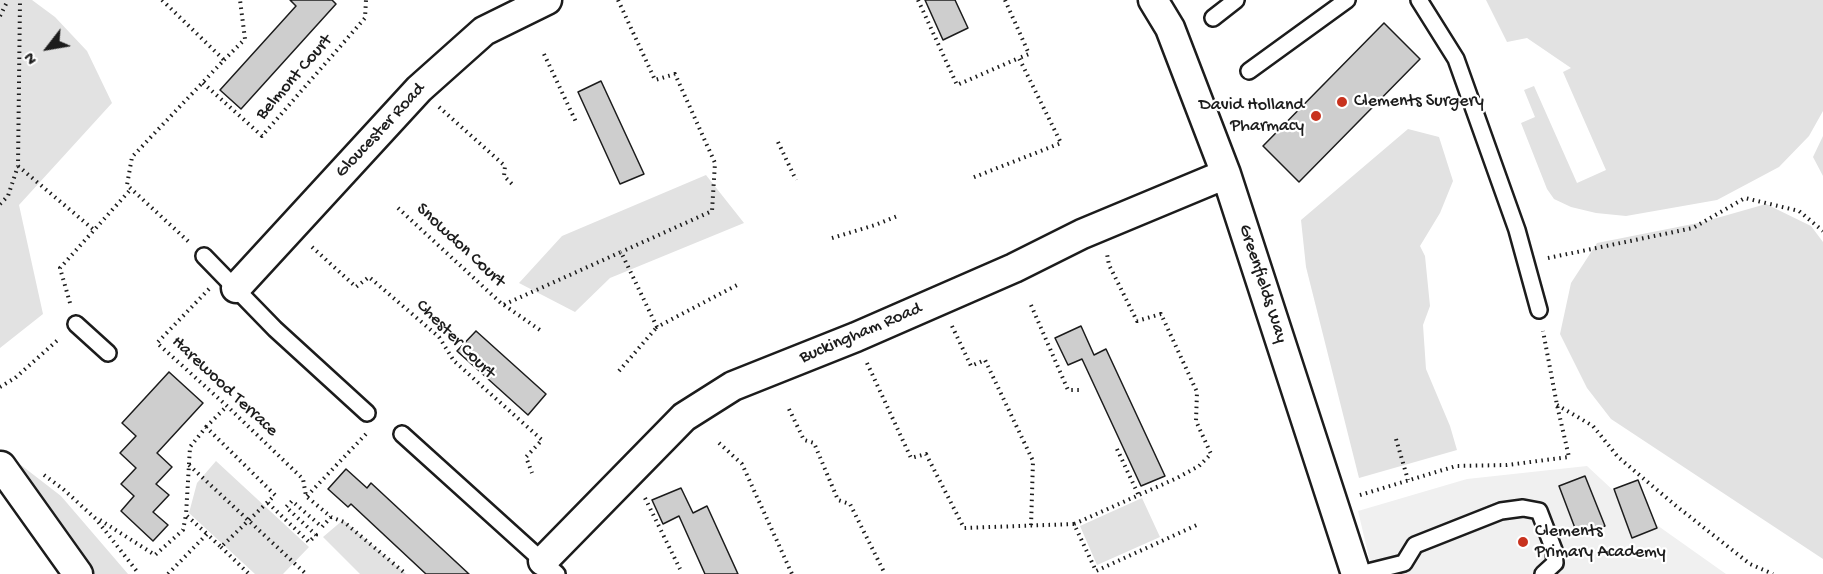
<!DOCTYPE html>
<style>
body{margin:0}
#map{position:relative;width:1823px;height:574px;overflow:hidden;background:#fff;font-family:"Gochi Hand",sans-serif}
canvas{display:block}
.north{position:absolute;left:18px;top:18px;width:60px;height:60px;-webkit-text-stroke:4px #fff;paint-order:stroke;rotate:239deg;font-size:16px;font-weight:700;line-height:24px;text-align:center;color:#1c1c1c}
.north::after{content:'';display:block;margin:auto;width:21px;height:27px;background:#1c1c1c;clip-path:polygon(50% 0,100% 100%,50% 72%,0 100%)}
</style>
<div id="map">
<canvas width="1823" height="574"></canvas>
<div class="north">N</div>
</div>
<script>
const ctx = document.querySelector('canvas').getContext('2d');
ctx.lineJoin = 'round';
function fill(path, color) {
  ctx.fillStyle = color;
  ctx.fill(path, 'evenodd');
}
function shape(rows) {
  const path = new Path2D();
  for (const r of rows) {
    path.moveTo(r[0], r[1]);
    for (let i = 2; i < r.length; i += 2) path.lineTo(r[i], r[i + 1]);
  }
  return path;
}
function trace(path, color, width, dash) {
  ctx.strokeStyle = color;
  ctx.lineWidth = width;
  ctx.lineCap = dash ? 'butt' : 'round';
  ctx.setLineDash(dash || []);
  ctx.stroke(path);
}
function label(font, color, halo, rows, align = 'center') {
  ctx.font = font + ' "Gochi Hand",sans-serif';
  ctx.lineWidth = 4.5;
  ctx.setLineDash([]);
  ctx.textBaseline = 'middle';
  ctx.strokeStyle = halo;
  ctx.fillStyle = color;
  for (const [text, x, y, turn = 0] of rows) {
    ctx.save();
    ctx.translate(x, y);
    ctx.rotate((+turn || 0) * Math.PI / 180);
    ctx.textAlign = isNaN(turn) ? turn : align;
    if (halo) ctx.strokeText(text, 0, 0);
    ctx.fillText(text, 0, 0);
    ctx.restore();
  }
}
fill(shape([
 [1587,466,1630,506,1726,574,1373,574,1358,511,1467,479]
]), '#f0f0f0');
fill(shape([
 [0,0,32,0,55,17,87,51,112,103,19,205,43,314,0,348],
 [1486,0,1823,0,1823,111,1809,136,1779,167,1717,200,1626,216,1596,213,1571,207,1554,199,1547,189,1521,123,1535,117,1524,90,1534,86,1577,183,1606,170,1563,72,1571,68,1527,38,1507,42],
 [1408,129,1439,137,1453,181,1440,213,1420,246,1425,256,1430,306,1423,325,1426,369,1450,426,1457,450,1359,478,1306,267,1301,220],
 [1823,136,1823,176,1813,157],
 [706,175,744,223,610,278,575,312,519,283,562,236],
 [1766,204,1811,226,1823,242,1823,559,1611,419,1587,388,1560,334,1571,283,1597,243,1703,222],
 [216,461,309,547,283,574,255,574,189,513,197,483],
 [17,462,61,496,128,574,88,574,14,471],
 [1142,498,1160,537,1097,565,1080,526],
 [343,520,406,574,360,574,323,537]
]), '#e2e2e2');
const building = shape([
 [290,0,332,0,336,4,241,109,220,90,296,6,290,0],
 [925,0,955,0,968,28,943,40,925,0],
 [1384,23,1420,59,1299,182,1263,146,1384,23],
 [601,81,644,174,620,184,578,92,601,81],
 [1081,326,1094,355,1106,349,1165,476,1141,486,1082,359,1068,365,1055,338,1081,326],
 [476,331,546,394,528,415,457,351,476,331],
 [169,372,203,403,157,453,172,467,156,484,169,495,153,512,168,525,153,541,121,511,134,496,121,484,136,468,120,453,136,436,122,423,169,372],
 [346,469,367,488,371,483,469,574,426,574,351,504,348,507,328,489,346,469],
 [1585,476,1605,526,1578,536,1559,486,1585,476],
 [1638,480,1657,528,1632,538,1614,489,1638,480],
 [681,488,693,513,707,506,738,574,705,574,679,516,663,524,652,500,681,488]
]);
fill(building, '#cecece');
trace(building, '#1c1c1c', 1.5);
const service = shape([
 [1419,0,1456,59,1517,230,1539,310],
 [1213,18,1236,0],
 [1249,71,1347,0],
 [204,256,275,329,367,413],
 [76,324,108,353],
 [402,434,557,574],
 [1360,574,1404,563,1415,545,1501,511,1523,508,1539,511,1554,550,1555,563,1543,574]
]);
const minor = shape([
 [1153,0,1170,28,1226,174,1356,574],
 [236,288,419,89,484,31,547,0],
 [1,466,78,574],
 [543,561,684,417,733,386,856,337,1014,268,1082,234,1226,174]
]);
trace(service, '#1c1c1c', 20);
trace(minor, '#1c1c1c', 33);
trace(shape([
 [162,0,224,60,132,157,127,185,190,243],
 [618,0,655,80,675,74,715,163,712,211,621,252],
 [918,0,957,85,1019,58,1061,143,972,178],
 [1005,0,1029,54,1019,58],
 [0,16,8,0],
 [544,54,576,122],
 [224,60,245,39,240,0],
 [203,83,262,136,365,18,366,0],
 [439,107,505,166,504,176,512,184],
 [778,142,796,180],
 [18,166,94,230],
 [0,204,8,196,18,166,20,0],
 [398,208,503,305,621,252,657,327,737,285],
 [832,238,875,225,900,215],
 [312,247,356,287,369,277,439,337,454,361,542,440,526,457,532,473],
 [1548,258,1693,228,1745,198,1799,211,1823,231],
 [209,289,157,343,227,406,303,479,306,496,331,517,344,522,406,574],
 [70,303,60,268,131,189],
 [504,305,540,330],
 [1031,305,1068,390,1080,390],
 [952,326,971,366,985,360,1033,461,1031,526],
 [867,363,911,458,926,454,964,528,1074,524,1096,571,1199,524],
 [619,371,657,327],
 [0,387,15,378,60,338],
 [1557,405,1593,426,1618,457,1675,505,1750,564,1773,574],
 [789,409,804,440,814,443,838,500,850,504,885,574],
 [206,427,227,406],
 [1396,439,1408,480],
 [719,443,742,464,792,574],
 [1117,449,1139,496],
 [189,465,306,574],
 [44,475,63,489,96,519,139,574],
 [1360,495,1456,466,1507,465,1569,457,1557,405,1543,331],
 [307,496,366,434],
 [645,498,680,569],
 [268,503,309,542,316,535,286,507,292,501,322,527,331,517],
 [100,520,155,555,183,530,186,515],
 [1074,524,1177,478,1199,466,1211,454,1196,421,1197,392,1161,314,1137,321,1109,265,1107,254],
 [221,547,249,574],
 [168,574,207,534,221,547,275,495,206,427,190,447,186,515,207,534]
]), '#1c1c1c', 4, [1.5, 4.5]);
trace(service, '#fff', 15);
trace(minor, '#fff', 28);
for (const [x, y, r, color] of [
 [1342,102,6,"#c8321e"],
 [1316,116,6,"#c8321e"],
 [1523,542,6,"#c8321e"]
]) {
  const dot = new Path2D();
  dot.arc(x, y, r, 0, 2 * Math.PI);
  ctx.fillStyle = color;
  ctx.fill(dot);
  trace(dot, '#fff', 2);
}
label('18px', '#1c1c1c', '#fff', [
 ["Belmont Court",295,78,-49],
 ["Gloucester Road",381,131,-47],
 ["Snowdon Court",460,246,43],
 ["Greenfields Way",1262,284,72],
 ["Buckingham Road",861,334,-23],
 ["Chester Court",455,340,45],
 ["Harewood Terrace",224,387,43]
]);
label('18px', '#1c1c1c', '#fff', [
 ["Clements Surgery",1354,102],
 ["David Holland",1304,106,"right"],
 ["Pharmacy",1304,127,"right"],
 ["Clements",1535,532],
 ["Primary Academy",1535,553]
], 'left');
</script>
